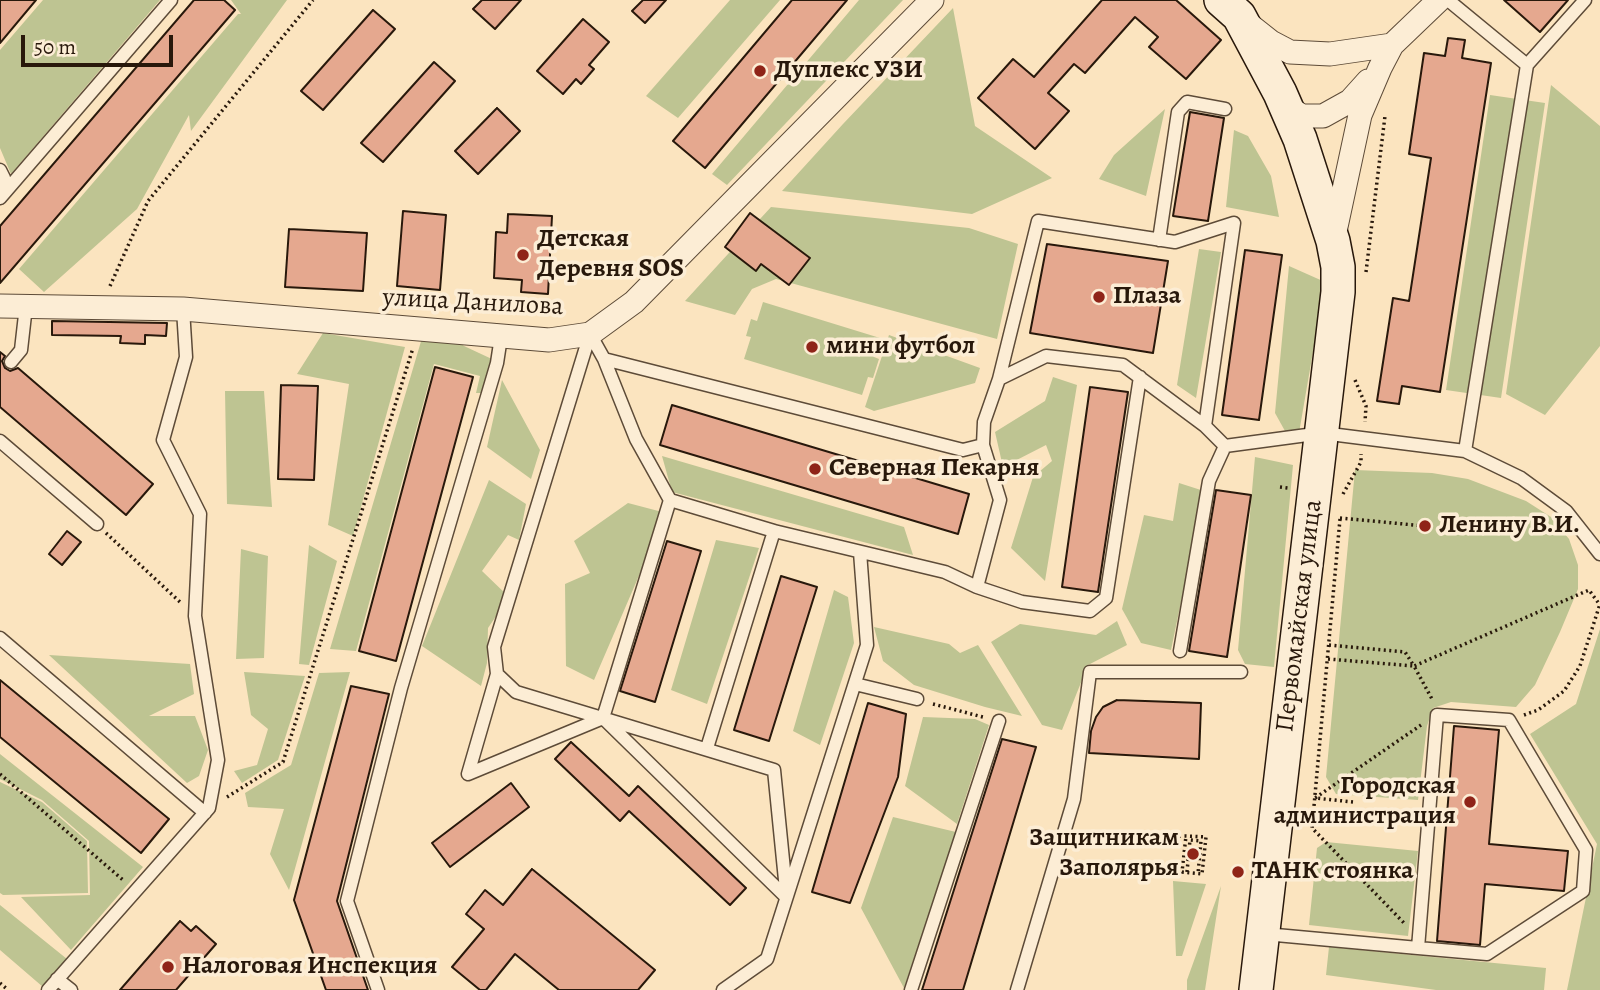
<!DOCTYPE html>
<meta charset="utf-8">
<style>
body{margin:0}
#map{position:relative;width:1600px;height:990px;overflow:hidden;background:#fbe4bf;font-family:Alegreya,serif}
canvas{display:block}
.scale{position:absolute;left:21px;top:35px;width:152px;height:32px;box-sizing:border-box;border:4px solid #28180b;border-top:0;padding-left:9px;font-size:21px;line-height:24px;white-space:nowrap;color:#28180b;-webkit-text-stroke:5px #fcedd5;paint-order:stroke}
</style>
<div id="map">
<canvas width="1600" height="990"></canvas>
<div class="scale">50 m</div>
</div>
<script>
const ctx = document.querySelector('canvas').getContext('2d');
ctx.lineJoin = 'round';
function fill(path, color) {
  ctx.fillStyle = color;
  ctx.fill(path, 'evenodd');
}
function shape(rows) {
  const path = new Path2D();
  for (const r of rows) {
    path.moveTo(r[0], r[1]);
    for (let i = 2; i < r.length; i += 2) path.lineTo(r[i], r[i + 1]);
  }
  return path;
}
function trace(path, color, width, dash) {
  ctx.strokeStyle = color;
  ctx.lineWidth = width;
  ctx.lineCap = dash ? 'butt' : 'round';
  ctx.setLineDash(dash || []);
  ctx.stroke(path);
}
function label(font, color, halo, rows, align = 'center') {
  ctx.font = font + ' Alegreya,serif';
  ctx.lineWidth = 7;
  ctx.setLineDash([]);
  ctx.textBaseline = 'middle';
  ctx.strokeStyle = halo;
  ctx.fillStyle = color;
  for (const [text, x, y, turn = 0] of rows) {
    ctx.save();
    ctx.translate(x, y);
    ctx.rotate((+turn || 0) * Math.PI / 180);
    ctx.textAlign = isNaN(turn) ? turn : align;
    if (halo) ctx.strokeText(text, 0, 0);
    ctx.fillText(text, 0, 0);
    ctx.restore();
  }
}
fill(shape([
 [43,0,160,0,11,174,0,148,0,50],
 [231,0,287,0,191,131,189,115,137,209,44,292,19,269,238,14,241,14],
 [730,0,780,0,678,118,646,96],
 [859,0,903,0,727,185,712,174],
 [953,8,975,126,1052,178,972,214,782,191,843,124],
 [1551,85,1600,126,1600,346,1545,415,1506,394],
 [1490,95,1545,103,1501,398,1446,390],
 [1165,109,1146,196,1099,179,1114,155],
 [1234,130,1248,136,1271,176,1279,217,1226,207],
 [771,207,969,228,1018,244,997,339,776,279,752,289,735,315,685,301],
 [1199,249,1221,252,1196,398,1177,385],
 [1289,266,1325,282,1299,433,1285,431,1275,413],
 [763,302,880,338,874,357,879,359,873,378,868,377,862,395,744,359,751,337,746,336,751,319,757,321],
 [323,333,405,347,353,536,328,525,349,384,297,374],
 [889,335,980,368,975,383,874,411,865,407],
 [422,338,456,339,464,346,494,360,485,393,476,393,480,376,434,364,356,651,330,649],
 [1053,377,1077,385,1045,581,1011,548,1033,477,1052,461,1046,445,1003,467,995,432,1045,401],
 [502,380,540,450,531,479,487,447],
 [225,391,264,391,272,507,227,504],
 [662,456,904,527,913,555,672,492],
 [1255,457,1293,465,1274,667,1245,664,1238,650],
 [1355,470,1432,473,1468,479,1526,501,1551,517,1569,539,1578,565,1578,589,1560,632,1535,685,1516,707,1451,702,1433,708,1427,726,1418,800,1336,794,1326,777],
 [489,480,526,504,519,540,508,535,482,571,509,597,488,628,487,663,481,686,422,646],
 [1179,483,1204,491,1171,650,1141,643,1122,609,1144,515,1173,521],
 [628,503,666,513,594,680,566,666,565,584,590,573,574,541],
 [716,540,759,548,707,704,671,690],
 [309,545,337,561,309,665,299,664],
 [241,549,268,556,264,658,236,659],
 [834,590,848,597,854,643,820,745,793,731],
 [1117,621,1127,645,1088,665,1062,730,1042,725,991,642,1020,624,1096,635],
 [874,627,949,644,960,653,978,645,1022,716,985,707,914,685,883,661],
 [1600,629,1600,990,1567,990,1597,844,1530,734,1576,704],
 [49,655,190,664,194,694,149,716,195,716,208,750,199,776,187,783],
 [244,672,305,676,278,760,242,783,234,771,257,765,268,729,251,715],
 [350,672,289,890,270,854,284,809,248,807,245,793,291,765,319,673],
 [923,717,975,719,989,725,957,824,905,786],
 [0,754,143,867,71,950,21,897,90,895,89,841,42,800,0,779],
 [0,782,42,802,87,841,88,893,3,895,0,893],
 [893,817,956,832,904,988,861,908],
 [1326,842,1418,851,1408,936,1309,925,1317,848],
 [1173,881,1206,884,1182,956,1176,956],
 [1221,886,1205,990,1187,990,1187,980],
 [0,905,67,959,43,987,0,950],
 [1329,947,1546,968,1544,990,1436,990,1326,975]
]), '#bec492');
const building = shape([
 [0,0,36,0,0,43,0,0],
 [194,0,224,0,235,10,0,283,0,226,194,0],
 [482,0,521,0,495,29,473,9,482,0],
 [643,0,666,0,645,23,632,11,643,0],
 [792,0,847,0,705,168,673,141,792,0],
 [1102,0,1176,0,1221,40,1186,79,1149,47,1158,37,1135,17,1085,73,1074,64,1048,93,1069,111,1035,149,978,98,1013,59,1034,77,1102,0],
 [1504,0,1568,0,1540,32,1504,0],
 [373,10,395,29,323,110,301,91,373,10],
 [583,19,609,42,589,65,594,69,581,84,576,79,563,94,537,71,583,19],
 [1448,38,1465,40,1462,58,1491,63,1440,392,1402,386,1399,404,1377,401,1393,298,1409,301,1431,158,1409,154,1424,53,1445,56,1448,38],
 [434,62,455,81,383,162,361,143,434,62],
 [497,108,520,131,478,174,455,151,497,108],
 [1190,112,1224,118,1208,221,1173,216,1190,112],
 [403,211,446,215,440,290,397,286,403,211],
 [750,213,810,258,789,285,761,264,756,271,725,247,750,213],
 [508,214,552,216,548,294,521,292,522,280,494,278,496,232,507,233,508,214],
 [289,229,367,233,363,291,285,287,289,229],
 [1047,244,1168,261,1153,353,1030,333,1047,244],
 [1245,250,1282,255,1259,420,1222,415,1245,250],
 [52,321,167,323,166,336,145,335,145,344,120,343,121,336,52,335,52,321],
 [0,352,5,356,2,361,5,368,10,371,18,368,153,484,126,515,0,407,0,352],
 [435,367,473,377,396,661,359,651,435,367],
 [281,385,318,386,314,480,278,479,281,385],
 [1090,387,1128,392,1098,592,1062,587,1090,387],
 [672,405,969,494,958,534,660,445,672,405],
 [1216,490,1251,495,1227,657,1189,651,1216,490],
 [67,531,81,542,62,565,49,554,67,531],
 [667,541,701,551,655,702,620,691,667,541],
 [781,576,817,587,769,741,734,730,781,576],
 [0,680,169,819,141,853,0,737,0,680],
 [351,686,389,694,337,901,368,990,326,990,294,900,351,686],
 [1117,700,1201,703,1199,759,1089,753,1091,731,1096,717,1103,707,1117,700],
 [868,703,906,714,898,777,850,903,812,892,868,703],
 [1454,726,1499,730,1489,844,1568,851,1564,891,1485,884,1480,945,1437,941,1454,726],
 [1002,739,1036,747,963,990,922,990,1002,739],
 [571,742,629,796,638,786,746,888,730,905,629,811,620,821,555,759,571,742],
 [511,783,529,807,450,867,432,843,511,783],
 [532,869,655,970,638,990,559,990,515,954,486,990,480,990,452,967,484,929,466,914,485,890,503,905,532,869],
 [180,921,191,931,196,926,216,944,176,990,120,990,180,921]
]);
fill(building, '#e5a88f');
trace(building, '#28180b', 2);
const service = shape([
 [1448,0,1527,65],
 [0,170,4,178,0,193],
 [0,198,171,0],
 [1159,240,1178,112,1187,102,1225,109],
 [590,334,604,359,636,439,670,500,774,531,945,572,977,587,1000,500,983,445,984,422,999,379,1046,356,1123,365,1205,426,1225,446,1322,433,1465,451,1521,478,1566,511,1600,554],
 [590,334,494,647,497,674,468,774,603,718],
 [604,359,963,450,983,445],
 [11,362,21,350,26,306],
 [999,379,1038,221,1175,242,1234,223,1205,426],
 [0,441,97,524],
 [1465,451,1527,65,1585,0],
 [670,500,603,718,786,897],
 [977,587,1022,602,1090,611,1106,598,1140,377],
 [0,638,205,813],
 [1180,651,1209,481,1225,446],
 [497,674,516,692,774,770,786,890],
 [855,684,917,699],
 [707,748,774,531],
 [1265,934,1418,948,1437,715,1509,720,1586,850,1583,891,1487,954,1418,948],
 [57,979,71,990],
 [48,990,209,808,218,760,195,616,200,514,163,440,186,357,183,309],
 [378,990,347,901,401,688,497,363,501,337],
 [723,990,767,959,867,645,860,552],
 [911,990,999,721],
 [1017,990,1074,799,1090,672,1241,672]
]);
const minor = shape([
 [1247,23,1271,42,1290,52,1330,54,1392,45],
 [1286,106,1302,116,1323,116,1350,101,1368,81],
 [1334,236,1360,115,1380,68,1392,45,1439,0],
 [0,306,183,309,549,340,590,334,634,302,932,0]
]);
const secondary = shape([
 [1221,0,1239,16,1280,93,1300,139,1333,241,1338,267,1338,292,1256,990]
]);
trace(service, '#5d4b38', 15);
trace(minor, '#5d4b38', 25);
trace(secondary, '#28180b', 36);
trace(shape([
 [1366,272,1385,116],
 [110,286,148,201,313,0],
 [1355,380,1366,406,1365,422],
 [1280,487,1288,488],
 [1343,494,1361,462,1361,454],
 [1340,518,1425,526],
 [1340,519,1312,828,1405,924],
 [106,533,180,602],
 [1329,645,1405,652,1414,666,1589,590,1600,605],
 [1328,659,1414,666,1432,699],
 [933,704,983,717],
 [1524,715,1538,710,1564,691,1580,666,1600,604],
 [0,774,123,880],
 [227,797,283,762,413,348],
 [1353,802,1315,798,1421,725],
 [1157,836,1186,836,1206,837,1202,874,1182,872,1186,836],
 [1187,872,1190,840,1201,841,1198,874],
 [0,983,8,990]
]), '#28180b', 3.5, [2, 3.5]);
trace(service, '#fcedd5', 12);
trace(minor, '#fcedd5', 23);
trace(secondary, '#fcedd5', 33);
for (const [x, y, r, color] of [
 [760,71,7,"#8f2418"],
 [523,255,7,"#8f2418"],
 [1099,297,7,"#8f2418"],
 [812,347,7,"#8f2418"],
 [815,469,7,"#8f2418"],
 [1425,526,7,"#8f2418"],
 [1470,802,7,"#8f2418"],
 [1193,854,7,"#8f2418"],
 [1238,872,7,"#8f2418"],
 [168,967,7,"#8f2418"]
]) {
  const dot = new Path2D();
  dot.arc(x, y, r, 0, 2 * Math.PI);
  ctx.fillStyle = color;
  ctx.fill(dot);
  trace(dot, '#fcedd5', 2.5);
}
label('bold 26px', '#28180b', '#fcedd5', [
 ["Дуплекс УЗИ",774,71],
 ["Детская",537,240],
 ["Деревня SOS",537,270],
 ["Плаза",1113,297],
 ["мини футбол",826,347],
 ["Северная Пекарня",829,469],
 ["Ленину В.И.",1439,526],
 ["Городская",1456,787,"right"],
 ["администрация",1456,817,"right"],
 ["Защитникам",1179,839,"right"],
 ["Заполярья",1179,869,"right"],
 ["ТАНК стоянка",1252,872],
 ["Налоговая Инспекция",182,967]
], 'left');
label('26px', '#28180b', '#fcedd5', [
 ["улица Данилова",473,303,3],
 ["Первомайская улица",1300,616,-83]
]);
</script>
